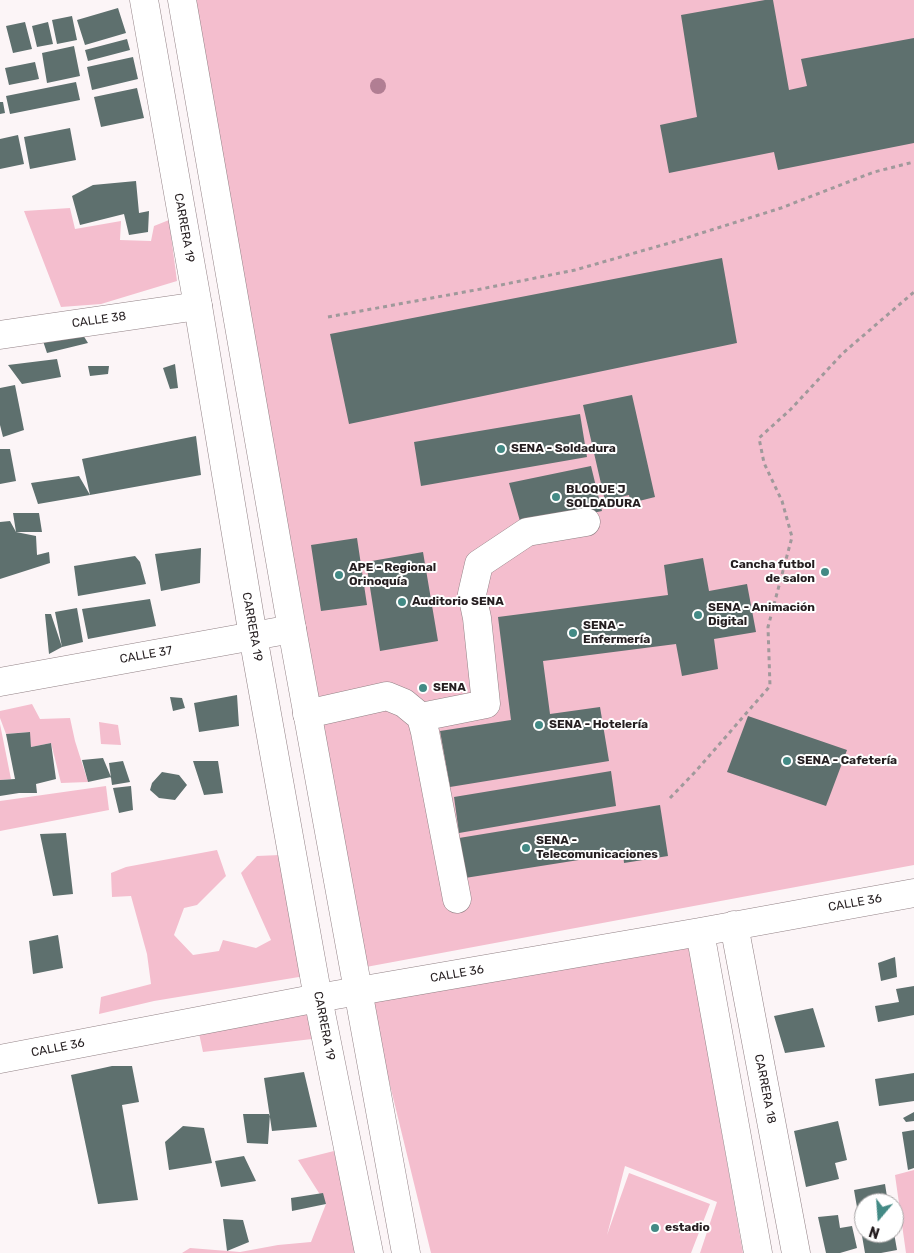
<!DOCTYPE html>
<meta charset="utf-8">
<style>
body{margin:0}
#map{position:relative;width:914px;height:1253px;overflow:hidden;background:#fcf5f7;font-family:Rubik,sans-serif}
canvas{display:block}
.north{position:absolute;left:854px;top:1193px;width:50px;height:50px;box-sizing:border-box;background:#fff;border:1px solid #a8a5a6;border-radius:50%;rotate:198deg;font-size:14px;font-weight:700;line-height:20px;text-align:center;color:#251e20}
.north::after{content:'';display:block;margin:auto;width:18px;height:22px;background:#438a85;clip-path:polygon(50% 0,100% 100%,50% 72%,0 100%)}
</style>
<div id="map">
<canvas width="914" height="1253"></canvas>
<div class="north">N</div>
</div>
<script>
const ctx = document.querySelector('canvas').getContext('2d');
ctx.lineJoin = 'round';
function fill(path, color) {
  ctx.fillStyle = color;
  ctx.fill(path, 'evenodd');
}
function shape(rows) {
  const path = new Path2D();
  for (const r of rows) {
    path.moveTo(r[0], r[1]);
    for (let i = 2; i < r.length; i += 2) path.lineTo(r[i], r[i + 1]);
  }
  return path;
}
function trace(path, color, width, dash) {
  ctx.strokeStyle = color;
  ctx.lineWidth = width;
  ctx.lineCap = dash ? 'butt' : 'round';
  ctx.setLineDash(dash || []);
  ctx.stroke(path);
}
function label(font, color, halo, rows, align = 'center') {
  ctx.font = font + ' Rubik,sans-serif';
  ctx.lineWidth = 4;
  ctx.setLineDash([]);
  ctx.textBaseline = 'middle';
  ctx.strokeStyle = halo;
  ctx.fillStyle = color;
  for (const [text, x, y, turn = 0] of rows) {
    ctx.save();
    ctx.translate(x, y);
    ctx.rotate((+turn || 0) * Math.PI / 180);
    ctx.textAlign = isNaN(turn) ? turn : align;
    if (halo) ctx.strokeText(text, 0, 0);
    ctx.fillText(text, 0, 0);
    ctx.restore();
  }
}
fill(shape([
 [192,0,914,0,914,865,366,967],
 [70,208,75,229,121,221,120,240,151,241,154,226,169,220,177,281,101,304,61,307,24,211],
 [32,704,40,719,70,718,75,741,88,782,61,783,51,743,31,747,29,732,6,734,0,718,0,711],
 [99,722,118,725,121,745,101,744],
 [0,724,11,779,0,780],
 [106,786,109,810,0,831,0,801],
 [217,850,226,876,197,905,184,908,174,935,193,955,219,951,223,940,256,948,271,940,241,873,257,856,280,855,311,975,154,1001,99,1014,101,997,151,984,147,954,131,896,112,897,111,873,126,867],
 [688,941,743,1253,700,1253,717,1202,625,1166,607,1235,629,1173,710,1204,691,1253,431,1253,369,999],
 [308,1008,312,1039,203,1052,197,1024],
 [334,1151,356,1253,182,1253,190,1248,240,1252,278,1245,311,1242,326,1204,298,1160],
 [914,1170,914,1253,906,1253,895,1175]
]), '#f4bece');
fill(shape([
 [765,0,773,0,789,90,807,86,801,59,914,38,914,143,778,170,774,152,669,173,660,125,697,117,681,15],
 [118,8,126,33,85,45,77,20],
 [72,16,77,40,57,44,52,20],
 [25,22,32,49,13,53,6,26],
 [48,22,53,44,37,47,32,26],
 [127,39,130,50,88,61,85,50],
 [74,46,80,76,47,83,42,53],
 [133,57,138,79,92,90,87,67],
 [35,62,39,79,9,85,5,68],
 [76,82,80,100,10,114,6,96],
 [137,88,144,118,101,127,94,97],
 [0,102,3,102,5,113,0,114],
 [70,128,76,160,30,169,24,137],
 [18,135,24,164,0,169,0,139],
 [136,181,139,213,149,211,148,232,129,235,124,214,80,225,72,196,93,185],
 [722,258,737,343,349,424,330,334],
 [83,335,88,343,47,353,43,341],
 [57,359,61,377,22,384,8,365],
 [175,364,178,388,170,389,163,368],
 [88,366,109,366,108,374,90,376],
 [15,385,24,430,3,437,0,425,0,388],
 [632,395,655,497,631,503,629,495,605,501,583,405],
 [580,414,587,457,421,486,414,442],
 [196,436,201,475,90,495,82,459],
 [0,449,10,449,16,481,0,484],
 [591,466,602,511,522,528,509,483],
 [79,476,90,495,38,504,31,483],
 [13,513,39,513,42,532,16,532],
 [10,521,16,532,36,536,37,555,49,552,50,563,0,579,0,522],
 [357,538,367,605,321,611,311,545],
 [201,548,200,583,161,591,155,554],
 [423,552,438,641,380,651,366,562],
 [135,556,140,562,146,584,78,596,74,566],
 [703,558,709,591,747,584,756,632,714,639,718,669,682,676,676,644,543,661,550,714,600,707,609,761,450,787,440,731,511,720,498,617,668,595,664,565],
 [150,599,156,626,88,639,82,609],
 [77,608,83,642,62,647,55,612],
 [45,614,51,614,62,647,49,654],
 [237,695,239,726,199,732,194,703],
 [170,697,182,698,185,708,173,711],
 [748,716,847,750,826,806,727,772],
 [30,732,31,747,51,743,56,779,36,784,37,793,19,793,0,796,0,780,15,779,6,734],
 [103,758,111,777,88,782,82,760],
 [123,761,130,782,112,785,109,763],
 [193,761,218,761,223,793,204,795],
 [611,771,616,806,459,833,454,797],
 [162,772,179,775,187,785,175,800,159,798,150,790,152,783],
 [131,786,133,810,119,813,113,788],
 [660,805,668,856,624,863,623,853,465,878,459,838],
 [66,833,73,894,53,896,40,834],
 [58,935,63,968,33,974,29,941],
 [895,957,897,977,881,981,878,963],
 [914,986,914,1015,878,1022,875,1006,899,1002,896,989],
 [813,1008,825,1047,785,1053,774,1016],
 [112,1066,132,1066,139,1102,122,1105,138,1200,98,1204,71,1075],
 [304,1072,317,1127,272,1131,264,1078],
 [914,1073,914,1101,879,1106,875,1079],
 [914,1112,914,1121,906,1122,903,1118],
 [243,1114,270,1114,268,1144,247,1143],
 [838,1121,847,1160,835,1163,839,1179,806,1187,794,1131],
 [183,1126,204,1128,212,1163,169,1170,165,1142],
 [914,1130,914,1168,908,1170,902,1132],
 [244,1156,256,1181,221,1187,215,1161],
 [885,1184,888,1203,864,1203,864,1233,894,1233,897,1250,881,1253,865,1253,854,1190],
 [323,1193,326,1204,292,1211,291,1198],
 [838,1215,840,1228,852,1226,857,1248,840,1253,826,1253,818,1217],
 [223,1219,243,1220,249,1242,227,1251]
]), '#5e706e');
const minor = shape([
 [0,335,198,306],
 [0,682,292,629],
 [307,714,387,696,404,703,421,717,486,704,477,618,472,594,479,564,527,532,586,522],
 [421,717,425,732,457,899],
 [734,925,796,1253],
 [700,932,758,1253],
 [0,1059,318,998,700,932,914,893]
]);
const major = shape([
 [144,0,198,306,253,636,318,998,369,1253],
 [182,0,292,629,406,1253]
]);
trace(minor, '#928286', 29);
trace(major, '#928286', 29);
trace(shape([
 [328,317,481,289,575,270,673,242,781,208,874,172,914,162],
 [670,798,696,771,770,686,768,627,792,537,782,501,764,463,759,438,791,409,843,353,914,292]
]), '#a0999b', 3, [4, 4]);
trace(minor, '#fff', 28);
trace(major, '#fff', 28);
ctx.fillStyle = '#b17e93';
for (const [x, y] of [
 [378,86]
]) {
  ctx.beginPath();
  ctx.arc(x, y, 8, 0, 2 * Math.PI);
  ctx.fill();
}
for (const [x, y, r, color] of [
 [501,449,5,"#438a85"],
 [556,497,5,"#438a85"],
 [825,572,5,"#438a85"],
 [339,575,5,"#438a85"],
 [402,602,5,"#438a85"],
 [698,615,5,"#438a85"],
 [573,633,5,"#438a85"],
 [423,688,5,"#438a85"],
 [539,725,5,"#438a85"],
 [787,761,5,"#438a85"],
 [526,848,5,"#438a85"],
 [655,1228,5,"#438a85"]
]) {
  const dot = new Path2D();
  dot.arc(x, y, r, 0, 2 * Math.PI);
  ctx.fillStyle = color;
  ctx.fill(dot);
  trace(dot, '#fff', 2);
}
label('12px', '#251e20', '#fff', [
 ["CARRERA 19",184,228,80],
 ["CALLE 38",99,320,-8],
 ["CARRERA 19",252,627,80],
 ["CALLE 37",146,655,-10],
 ["CALLE 36",855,903,-10],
 ["CALLE 36",457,974,-10],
 ["CARRERA 19",324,1026,79],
 ["CALLE 36",58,1048,-11],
 ["CARRERA 18",765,1089,79]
]);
label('bold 12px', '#251e20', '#fff', [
 ["SENA - Soldadura",511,449],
 ["BLOQUE J",566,490],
 ["SOLDADURA",566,504],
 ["Cancha futbol",815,565,"right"],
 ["de salon",815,579,"right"],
 ["APE - Regional",349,568],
 ["Orinoquía",349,582],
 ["Auditorio SENA",412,602],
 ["SENA - Animación",708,608],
 ["Digital",708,622],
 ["SENA -",583,626],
 ["Enfermería",583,640],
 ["SENA",433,688],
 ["SENA - Hotelería",549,725],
 ["SENA - Cafetería",797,761],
 ["SENA -",536,841],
 ["Telecomunicaciones",536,855],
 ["estadio",665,1228]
], 'left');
</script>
